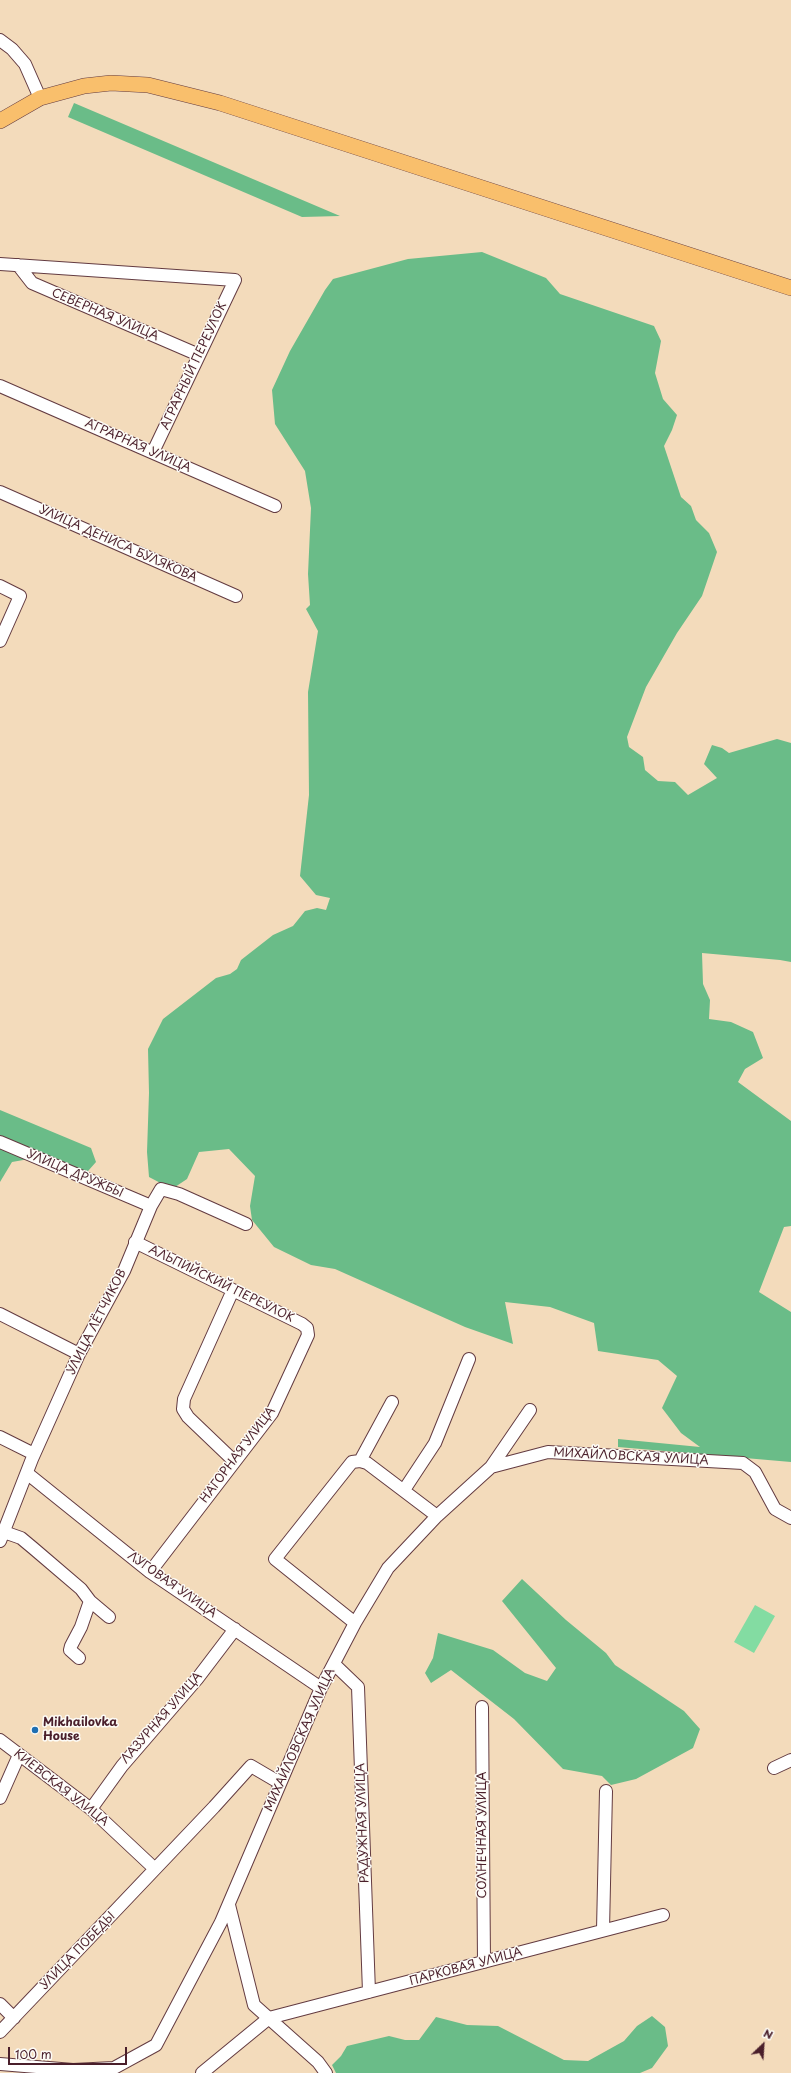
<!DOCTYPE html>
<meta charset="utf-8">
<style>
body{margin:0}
#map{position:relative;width:791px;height:2073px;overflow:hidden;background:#f3dbbb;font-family:"Playpen Sans",sans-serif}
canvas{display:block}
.north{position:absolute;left:743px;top:2025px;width:40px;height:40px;-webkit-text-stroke:3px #fdfcf7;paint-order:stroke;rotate:25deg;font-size:11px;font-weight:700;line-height:16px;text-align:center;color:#4a1f2b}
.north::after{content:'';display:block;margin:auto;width:14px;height:18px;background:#4a1f2b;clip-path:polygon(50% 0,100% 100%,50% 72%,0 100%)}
.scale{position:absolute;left:8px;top:2047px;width:119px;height:18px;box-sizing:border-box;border:2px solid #4a1f2b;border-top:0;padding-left:5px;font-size:12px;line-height:14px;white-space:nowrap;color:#4a1f2b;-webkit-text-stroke:3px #fdfcf7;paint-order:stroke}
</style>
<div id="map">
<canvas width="791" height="2073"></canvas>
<div class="north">N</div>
<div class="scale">100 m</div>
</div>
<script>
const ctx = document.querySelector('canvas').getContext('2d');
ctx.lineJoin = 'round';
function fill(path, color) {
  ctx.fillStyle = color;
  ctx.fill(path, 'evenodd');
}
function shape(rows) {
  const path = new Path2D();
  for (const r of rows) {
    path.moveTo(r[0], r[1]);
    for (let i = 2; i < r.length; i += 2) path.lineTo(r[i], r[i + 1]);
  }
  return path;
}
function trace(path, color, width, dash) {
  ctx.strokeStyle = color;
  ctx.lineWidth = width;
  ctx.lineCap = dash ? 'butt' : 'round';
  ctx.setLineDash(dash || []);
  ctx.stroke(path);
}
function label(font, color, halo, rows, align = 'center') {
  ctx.font = font + ' "Playpen Sans",sans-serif';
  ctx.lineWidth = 3;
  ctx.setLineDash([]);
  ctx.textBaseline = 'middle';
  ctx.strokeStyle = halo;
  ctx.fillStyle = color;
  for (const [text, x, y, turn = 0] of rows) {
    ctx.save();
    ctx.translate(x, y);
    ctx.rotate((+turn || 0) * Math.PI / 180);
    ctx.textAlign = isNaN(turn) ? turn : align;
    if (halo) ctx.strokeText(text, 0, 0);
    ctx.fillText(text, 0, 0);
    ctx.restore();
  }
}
fill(shape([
 [755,1605,775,1616,754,1653,734,1642]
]), '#83dca2');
fill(shape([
 [74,103,340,216,302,217,68,117],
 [482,252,546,278,560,294,654,326,661,341,655,373,663,399,677,415,672,430,664,446,681,497,691,506,696,520,709,533,717,552,702,596,677,633,646,687,627,737,629,747,643,757,645,770,658,781,675,782,688,795,717,778,704,764,712,745,722,748,729,753,777,739,791,743,791,962,780,960,702,953,703,984,710,1000,709,1019,731,1022,753,1032,763,1058,745,1069,738,1082,791,1121,791,1226,784,1227,759,1292,791,1312,791,1462,618,1447,618,1439,700,1447,681,1433,662,1408,677,1376,658,1360,598,1351,594,1323,550,1307,505,1302,513,1344,465,1327,335,1269,311,1265,274,1247,252,1220,250,1206,255,1176,229,1149,199,1152,187,1179,172,1189,149,1177,147,1152,149,1093,148,1049,163,1019,216,978,230,974,237,969,241,960,273,935,293,926,305,911,317,908,326,910,330,898,316,895,300,876,309,795,308,692,318,631,306,609,310,605,308,574,311,508,305,471,275,424,272,390,290,351,325,290,333,279,408,259],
 [0,1110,91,1148,96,1162,81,1179,29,1159,12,1162,0,1182],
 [522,1579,566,1620,606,1653,615,1665,684,1711,700,1729,693,1748,636,1779,611,1785,602,1776,563,1769,514,1719,451,1670,431,1683,425,1673,433,1658,438,1633,493,1650,525,1673,547,1681,556,1668,502,1601],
 [652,2016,665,2027,668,2046,652,2068,640,2073,336,2073,332,2065,341,2056,347,2046,389,2036,405,2040,419,2040,436,2017,467,2025,498,2026,564,2060,588,2061,624,2041,637,2026]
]), '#6abc88');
const minor = shape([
 [0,40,12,49,25,64,40,98],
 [0,264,235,280,153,452],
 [18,265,32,283,199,355],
 [0,386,275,506],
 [0,492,236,596],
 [0,586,20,596,0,641],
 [0,1142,151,1206],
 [135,1242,302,1324,307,1328,308,1335,272,1413,150,1572],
 [233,1290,184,1399,183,1409,188,1417,234,1461],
 [0,1314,79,1354],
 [0,1437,34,1454],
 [360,1461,367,1463,437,1516],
 [360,1461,392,1402],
 [491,1467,530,1410],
 [28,1474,150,1572,321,1688],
 [404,1490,435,1443,469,1359],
 [4,1532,21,1538,33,1548,81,1589,90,1601,109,1617],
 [0,1541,32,1459,79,1354,124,1271,151,1206,161,1189,179,1194,246,1224],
 [355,1623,275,1559,352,1462,360,1461],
 [79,1658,70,1650,71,1646,81,1627,90,1601],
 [334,1664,358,1687,369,1992],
 [482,1707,484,1962],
 [0,1740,91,1809,155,1869],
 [774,1768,791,1760],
 [0,1798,19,1755],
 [91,1809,122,1766,197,1679,235,1629],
 [229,1905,254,2005,318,2062,326,2073],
 [603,1930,606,1791],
 [0,2004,14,2018],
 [0,2032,214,1807,251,1766,280,1783],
 [0,2064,73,2070,114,2068,156,2045,221,1922,321,1688,355,1623,388,1568,437,1516,491,1467,548,1452,743,1463,755,1472,775,1509,791,1518],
 [202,2073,269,2018,663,1915]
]);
const major = shape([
 [0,121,40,98,84,86,111,83,148,85,220,103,791,288]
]);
trace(minor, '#633b41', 14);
trace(major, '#633b41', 16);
trace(minor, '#fff', 12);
trace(major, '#f9bf6c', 15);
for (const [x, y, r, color] of [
 [35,1730,4,"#1f6fb2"]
]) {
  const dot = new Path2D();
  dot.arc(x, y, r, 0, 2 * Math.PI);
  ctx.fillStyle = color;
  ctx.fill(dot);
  trace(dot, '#fdfcf7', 1.5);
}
label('12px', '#4a1f2b', '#fdfcf7', [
 ["СЕВЕРНАЯ УЛИЦА",105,315,23],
 ["АГРАРНЫЙ ПЕРЕУЛОК",194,366,-65],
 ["АГРАРНАЯ УЛИЦА",138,446,24],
 ["УЛИЦА ДЕНИСА БУЛЯКОВА",118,544,24],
 ["УЛИЦА ДРУЖБЫ",75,1174,23],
 ["АЛЬПИЙСКИЙ ПЕРЕУЛОК",221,1284,26],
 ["УЛИЦА ЛЁТЧИКОВ",97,1322,-63],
 ["НАГОРНАЯ УЛИЦА",238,1455,-53],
 ["МИХАЙЛОВСКАЯ УЛИЦА",631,1457,3],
 ["ЛУГОВАЯ УЛИЦА",172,1585,35],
 ["ЛАЗУРНАЯ УЛИЦА",162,1718,-49],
 ["МИХАЙЛОВСКАЯ УЛИЦА",300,1740,-66],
 ["КИЕВСКАЯ УЛИЦА",61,1788,38],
 ["РАДУЖНАЯ УЛИЦА",363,1823,-92],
 ["СОЛНЕЧНАЯ УЛИЦА",483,1835,-90],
 ["УЛИЦА ПОБЕДЫ",78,1951,-46],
 ["ПАРКОВАЯ УЛИЦА",466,1967,-15]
]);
label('bold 12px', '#4a1f2b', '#fdfcf7', [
 ["Mikhailovka",43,1723],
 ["House",43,1737]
], 'left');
</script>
